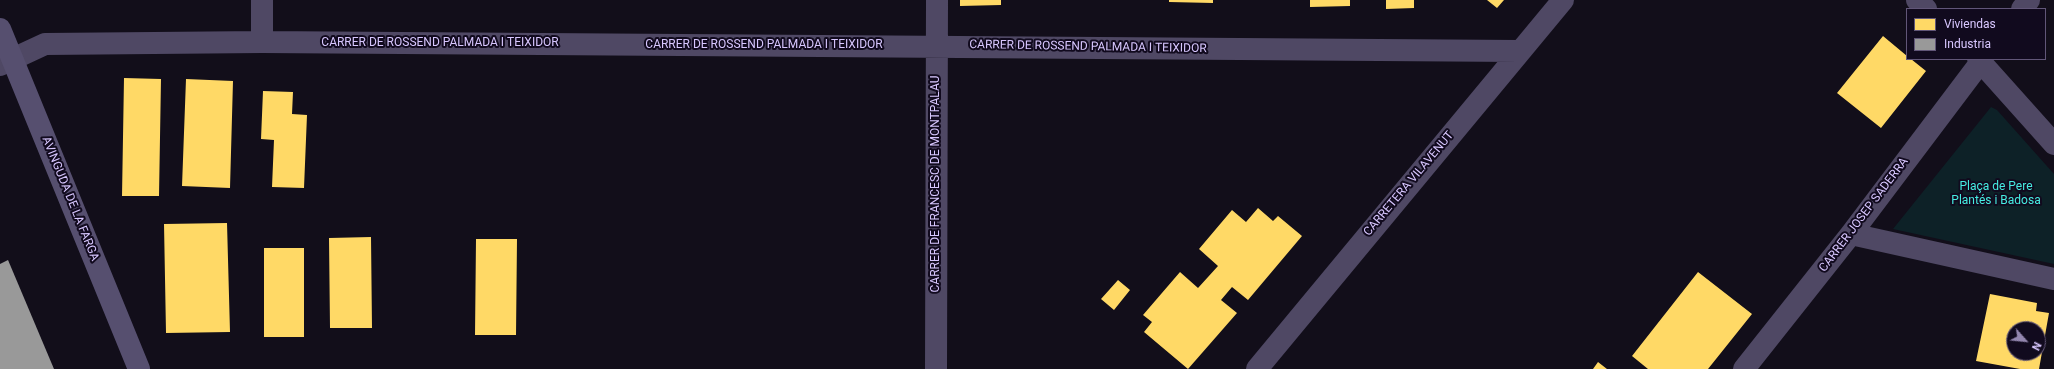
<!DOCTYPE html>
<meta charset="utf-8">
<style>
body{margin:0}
#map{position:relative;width:2054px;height:369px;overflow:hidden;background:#120e1a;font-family:Roboto,sans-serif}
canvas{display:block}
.legend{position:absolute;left:1906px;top:8px;width:140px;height:52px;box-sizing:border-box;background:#110a1e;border:1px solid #615678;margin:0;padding:5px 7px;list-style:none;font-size:12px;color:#d8c7ff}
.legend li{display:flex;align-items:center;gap:8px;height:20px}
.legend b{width:20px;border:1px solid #615678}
.north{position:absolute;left:2006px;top:321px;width:40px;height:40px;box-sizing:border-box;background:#110a1e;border:1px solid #615678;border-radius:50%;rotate:117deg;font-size:11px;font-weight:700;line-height:16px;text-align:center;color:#d8c7ff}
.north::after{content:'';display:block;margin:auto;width:14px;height:18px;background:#9386af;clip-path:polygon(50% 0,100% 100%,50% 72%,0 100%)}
</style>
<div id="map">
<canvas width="2054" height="369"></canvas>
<ul class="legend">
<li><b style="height:11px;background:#ffd966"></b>Viviendas</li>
<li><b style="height:11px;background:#999"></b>Industria</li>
</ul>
<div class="north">N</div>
</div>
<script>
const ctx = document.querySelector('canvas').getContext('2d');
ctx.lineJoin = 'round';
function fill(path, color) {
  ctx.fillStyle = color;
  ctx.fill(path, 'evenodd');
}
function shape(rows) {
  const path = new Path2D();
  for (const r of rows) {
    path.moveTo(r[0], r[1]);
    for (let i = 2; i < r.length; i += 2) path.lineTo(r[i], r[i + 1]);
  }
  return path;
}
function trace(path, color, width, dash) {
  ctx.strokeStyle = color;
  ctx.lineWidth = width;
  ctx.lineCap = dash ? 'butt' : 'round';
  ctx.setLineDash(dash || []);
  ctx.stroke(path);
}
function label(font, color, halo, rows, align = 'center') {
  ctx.font = font + ' Roboto,sans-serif';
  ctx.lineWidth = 4;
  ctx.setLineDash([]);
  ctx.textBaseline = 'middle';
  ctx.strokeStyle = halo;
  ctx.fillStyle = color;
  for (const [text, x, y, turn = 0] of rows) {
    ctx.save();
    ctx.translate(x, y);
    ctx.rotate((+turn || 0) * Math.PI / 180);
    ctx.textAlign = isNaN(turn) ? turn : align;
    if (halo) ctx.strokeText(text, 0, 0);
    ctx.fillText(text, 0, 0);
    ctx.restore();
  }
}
fill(shape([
 [1991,107,1997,110,2054,174,2054,264,1893,229]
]), '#0d2127');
fill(shape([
 [960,0,1001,0,1001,5,960,6],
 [1169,0,1213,0,1213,3,1169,2],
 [1310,0,1350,0,1350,6,1310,7],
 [1386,0,1414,0,1414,8,1386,9],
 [1487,0,1504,0,1497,8],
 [1883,36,1907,56,1907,59,1911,59,1926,71,1881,128,1837,93],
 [124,78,161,79,159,196,122,196],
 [186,79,233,81,230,188,182,186],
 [263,91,293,92,292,114,307,115,304,188,272,187,274,140,261,139],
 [1258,208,1273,221,1278,216,1302,236,1248,300,1232,287,1221,300,1237,313,1188,369,1144,332,1152,322,1143,315,1180,272,1198,288,1218,266,1199,249,1232,210,1246,222],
 [227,223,230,332,166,333,164,224],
 [371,237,372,328,330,328,329,238],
 [476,239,517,239,516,335,475,335],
 [264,248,304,248,304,337,264,337],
 [1698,272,1752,314,1708,369,1648,369,1632,356],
 [1118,280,1130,290,1114,310,1101,299],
 [1990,294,2037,303,2036,311,2049,313,2039,369,2020,369,1976,361],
 [2014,329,2038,329,2038,353,2014,353],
 [1598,362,1607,369,1593,369]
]), '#ffd966');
fill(shape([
 [8,260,54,369,0,369,0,264]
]), '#999');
trace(shape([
 [1917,0,1926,9],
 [2022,9,2029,0],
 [262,42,262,0],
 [1978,59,2054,144],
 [0,65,45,44,262,42,1519,51],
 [1851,234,2054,279],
 [936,369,937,0],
 [1257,369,1563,0],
 [1744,369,1851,234,1983,59]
]), '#4f4864', 22);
trace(shape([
 [0,29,139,369]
]), '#564f6f', 22);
label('12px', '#d8c7ff', '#110a1e', [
 ["CARRER DE ROSSEND PALMADA I TEIXIDOR",440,43],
 ["CARRER DE ROSSEND PALMADA I TEIXIDOR",764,45],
 ["CARRER DE ROSSEND PALMADA I TEIXIDOR",1088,47,1],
 ["CARRER DE FRANCESC DE MONTPALAU",936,184,-90],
 ["CARRETERA VILAVENUT",1409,184,-50],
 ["AVINGUDA DE LA FARGA",70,199,68],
 ["CARRER JOSEP SADERRA",1864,215,-53]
]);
label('12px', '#46ece1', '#110a1e', [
 ["Plaça de Pere",1996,187],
 ["Plantés i Badosa",1996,201]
]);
</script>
